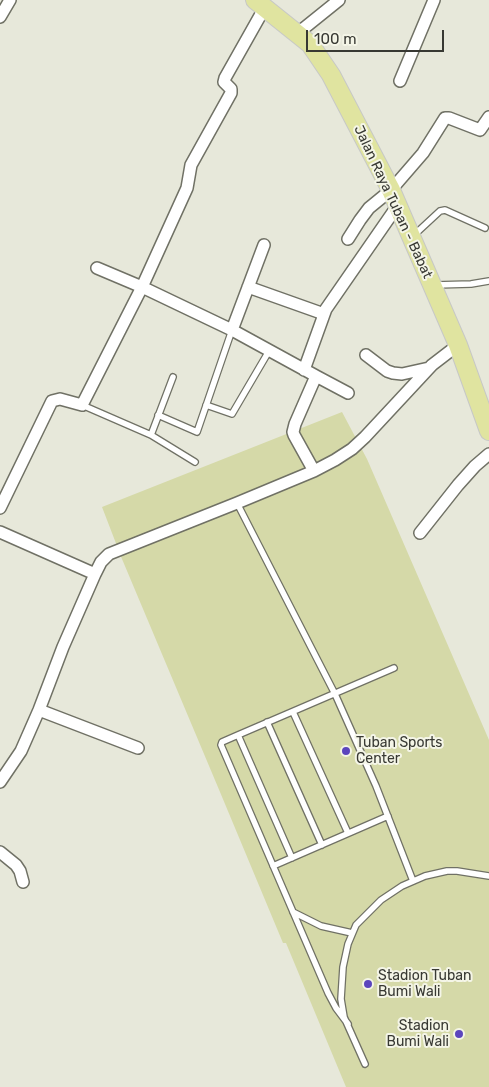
<!DOCTYPE html>
<style>
body{margin:0}
#map{position:relative;width:489px;height:1087px;overflow:hidden;background:#e7e8da;font-family:Rubik,sans-serif}
canvas{display:block}
.scale{position:absolute;left:306px;top:30px;width:138px;height:22px;box-sizing:border-box;border:2px solid #383933;border-top:0;padding-left:6px;font-size:15px;line-height:18px;white-space:nowrap;color:#383933;-webkit-text-stroke:4px #f4f5e7;paint-order:stroke}
</style>
<div id="map">
<canvas width="489" height="1087"></canvas>
<div class="scale">100 m</div>
</div>
<script>
const ctx = document.querySelector('canvas').getContext('2d');
ctx.lineJoin = 'round';
function fill(path, color) {
  ctx.fillStyle = color;
  ctx.fill(path, 'evenodd');
}
function shape(rows) {
  const path = new Path2D();
  for (const r of rows) {
    path.moveTo(r[0], r[1]);
    for (let i = 2; i < r.length; i += 2) path.lineTo(r[i], r[i + 1]);
  }
  return path;
}
function trace(path, color, width, dash) {
  ctx.strokeStyle = color;
  ctx.lineWidth = width;
  ctx.lineCap = dash ? 'butt' : 'round';
  ctx.setLineDash(dash || []);
  ctx.stroke(path);
}
function label(font, color, halo, rows, align = 'center') {
  ctx.font = font + ' Rubik,sans-serif';
  ctx.lineWidth = 4;
  ctx.setLineDash([]);
  ctx.textBaseline = 'middle';
  ctx.strokeStyle = halo;
  ctx.fillStyle = color;
  for (const [text, x, y, turn = 0] of rows) {
    ctx.save();
    ctx.translate(x, y);
    ctx.rotate((+turn || 0) * Math.PI / 180);
    ctx.textAlign = isNaN(turn) ? turn : align;
    if (halo) ctx.strokeText(text, 0, 0);
    ctx.fillText(text, 0, 0);
    ctx.restore();
  }
}
fill(shape([
 [342,412,367,459,489,740,489,1087,346,1087,286,943,283,943,220,792,122,559,102,507]
]), '#d5d9a8');
const service = shape([
 [413,236,440,211,445,210,485,228],
 [435,285,471,284,489,281],
 [82,405,151,435,195,462],
 [206,405,232,414,269,351],
 [158,415,197,432,232,330],
 [151,435,173,377],
 [237,503,335,694,376,786,413,881],
 [293,712,348,833],
 [267,722,322,845],
 [238,735,292,858],
 [273,866,388,816],
 [293,912,321,926,352,933],
 [348,1024,336,1008,328,993,221,745,222,742,238,735,394,668],
 [365,1064,344,1017,341,999,343,967,348,944,356,925,381,900,402,886,425,876,447,871,457,871,489,876]
]);
const minor = shape([
 [0,17,10,0],
 [298,33,339,0],
 [400,81,434,0],
 [348,239,360,220,369,208,391,190,423,153,445,118,449,118,480,130,489,117],
 [97,268,142,287,232,330,316,376,295,424,293,432,294,435,314,471],
 [248,287,324,314],
 [232,330,264,245],
 [366,355,387,371,393,373,402,374,429,368],
 [304,370,326,309,398,205],
 [316,376,348,393],
 [0,508,52,401,60,399,82,405,142,287,187,188,191,165,231,93,231,89,224,82,225,78,265,7],
 [0,532,95,574],
 [420,533,458,485,475,466,489,454],
 [39,710,138,748],
 [0,782,21,751,39,710,63,647,95,574,101,562,109,554,237,503,314,471,335,460,352,449,365,437,432,365,458,345],
 [0,852,16,865,20,871,23,882]
]);
const trunk = shape([
 [255,0,310,44,331,75,391,190,458,345,489,431]
]);
trace(service, '#707165', 8);
trace(minor, '#707165', 14);
trace(trunk, '#c7c8c6', 20);
trace(service, '#fff', 5.5);
trace(minor, '#fff', 11);
trace(trunk, '#e0e4a0', 18);
for (const [x, y, r, color] of [
 [346,751,5,"#5b45bd"],
 [368,984,5,"#5b45bd"],
 [459,1034,5,"#5b45bd"]
]) {
  const dot = new Path2D();
  dot.arc(x, y, r, 0, 2 * Math.PI);
  ctx.fillStyle = color;
  ctx.fill(dot);
  trace(dot, '#f4f5e7', 2);
}
label('14px', '#383933', '#f4f5e7', [
 ["Jalan Raya Tuban - Babat",393,202,65]
]);
label('14px', '#383933', '#f4f5e7', [
 ["Tuban Sports",356,743],
 ["Center",356,759],
 ["Stadion Tuban",378,976],
 ["Bumi Wali",378,992],
 ["Stadion",449,1026,"right"],
 ["Bumi Wali",449,1042,"right"]
], 'left');
</script>
